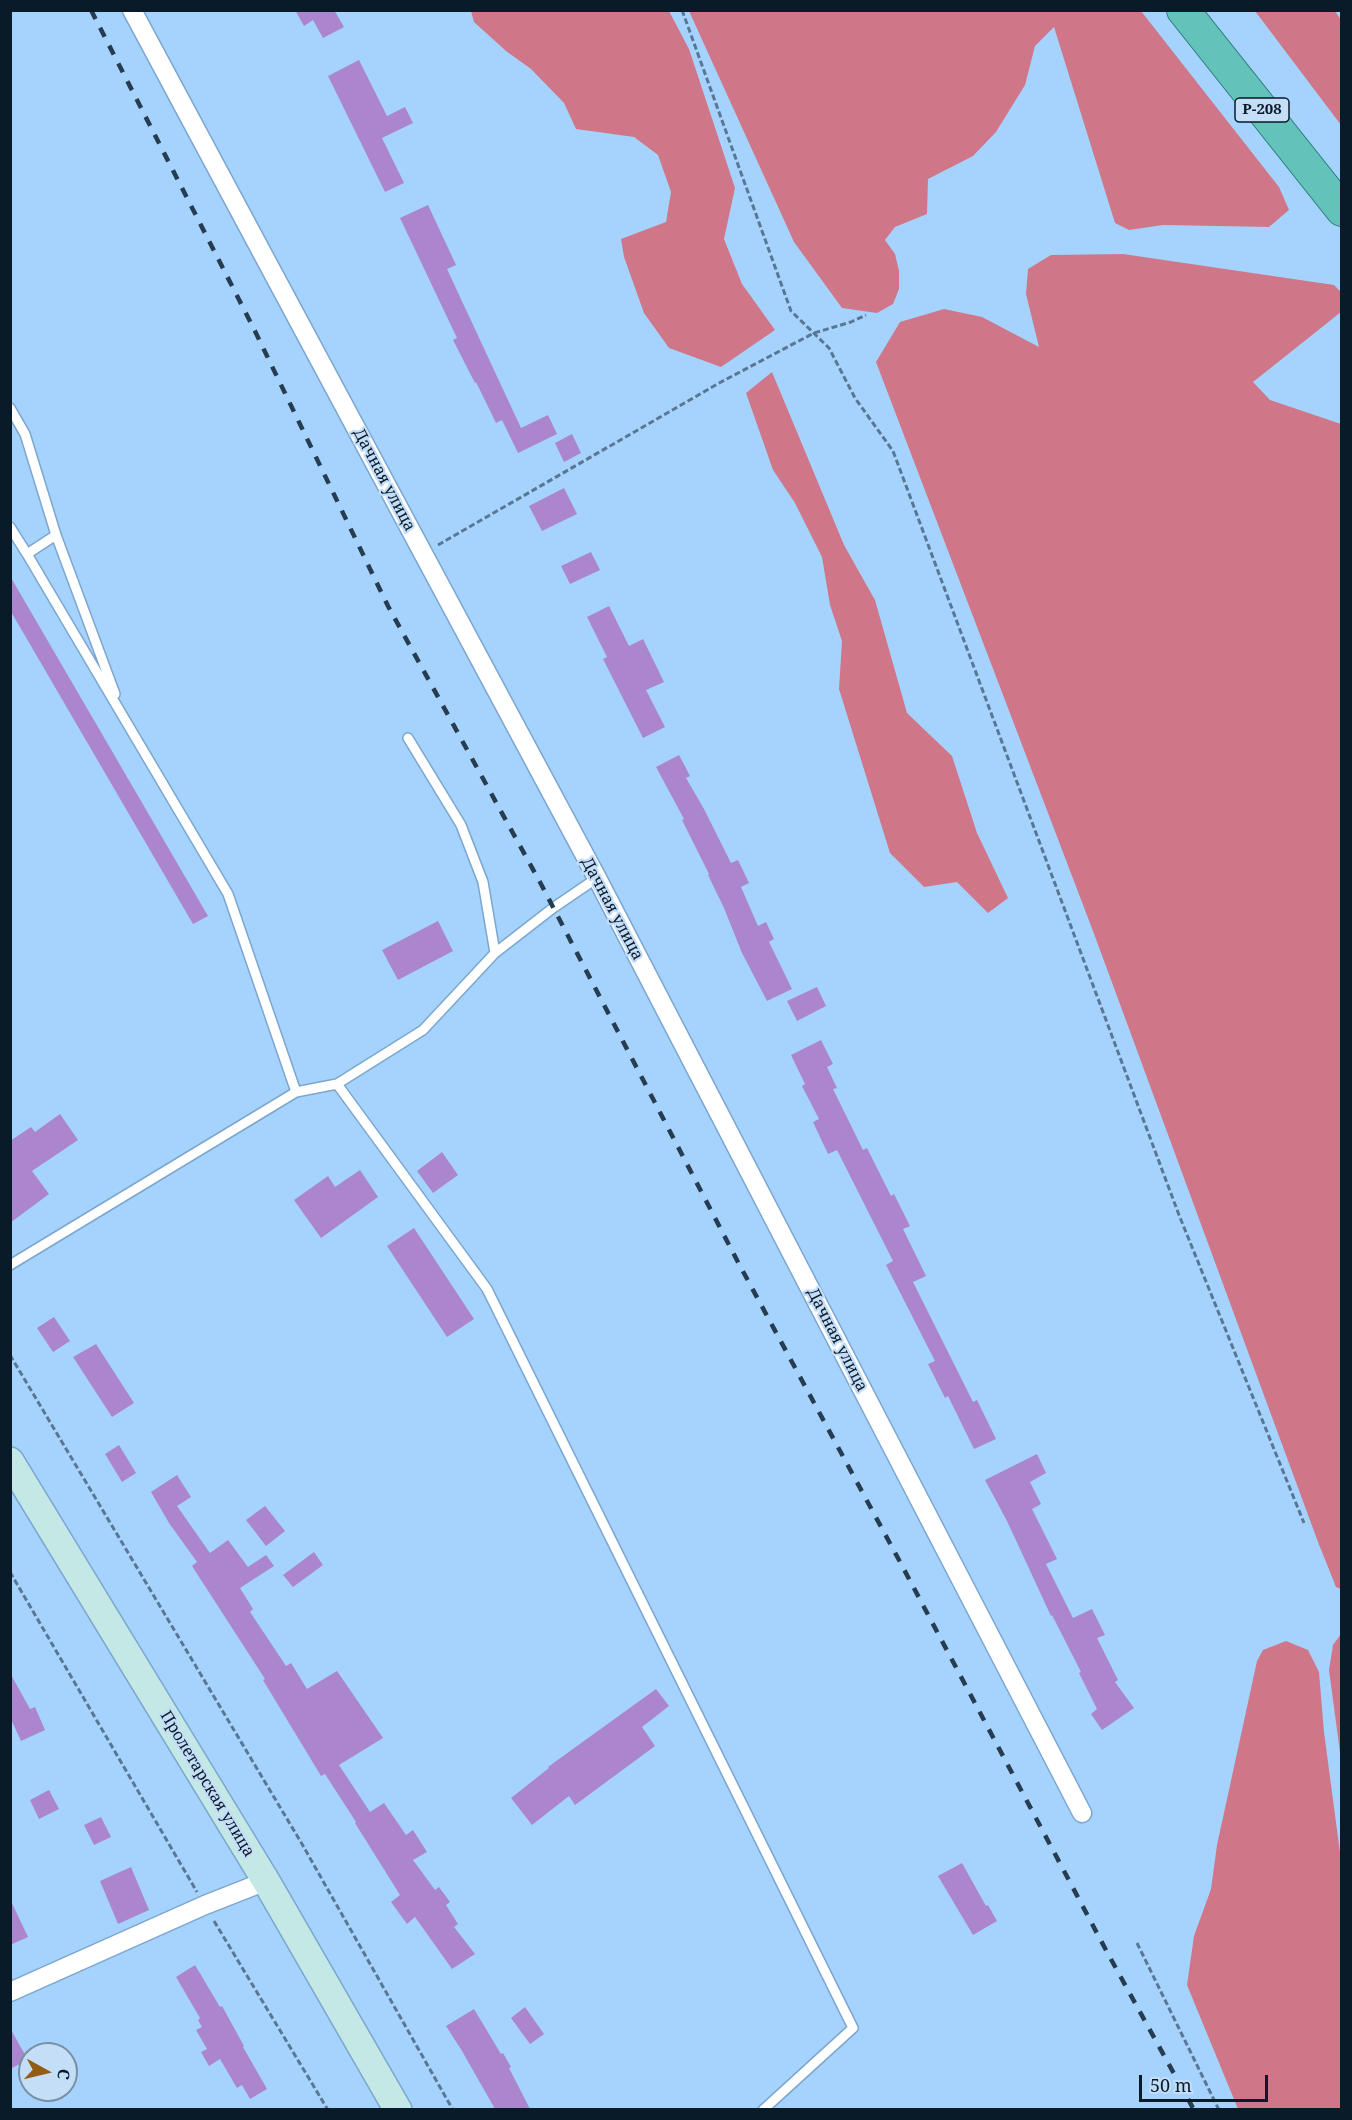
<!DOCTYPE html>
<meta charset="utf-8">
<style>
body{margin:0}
#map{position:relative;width:1352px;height:2120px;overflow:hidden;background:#a6d3fd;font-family:"Noto Serif",serif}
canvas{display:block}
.frame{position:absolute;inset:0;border:12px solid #091a29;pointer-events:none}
.north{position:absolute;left:18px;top:2042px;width:60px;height:60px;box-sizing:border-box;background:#c4def8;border:2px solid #7990a5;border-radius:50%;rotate:98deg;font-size:16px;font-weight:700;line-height:24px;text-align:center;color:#091a29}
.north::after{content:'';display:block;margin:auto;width:21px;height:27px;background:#935c13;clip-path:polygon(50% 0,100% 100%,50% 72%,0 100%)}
.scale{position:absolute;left:1139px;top:2075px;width:129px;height:27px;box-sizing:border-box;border:3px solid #091a29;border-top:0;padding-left:8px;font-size:18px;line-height:21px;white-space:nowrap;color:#091a29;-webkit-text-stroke:4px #c4def8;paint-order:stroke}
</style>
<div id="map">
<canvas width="1352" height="2120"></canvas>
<div class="frame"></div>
<div class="north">С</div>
<div class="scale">50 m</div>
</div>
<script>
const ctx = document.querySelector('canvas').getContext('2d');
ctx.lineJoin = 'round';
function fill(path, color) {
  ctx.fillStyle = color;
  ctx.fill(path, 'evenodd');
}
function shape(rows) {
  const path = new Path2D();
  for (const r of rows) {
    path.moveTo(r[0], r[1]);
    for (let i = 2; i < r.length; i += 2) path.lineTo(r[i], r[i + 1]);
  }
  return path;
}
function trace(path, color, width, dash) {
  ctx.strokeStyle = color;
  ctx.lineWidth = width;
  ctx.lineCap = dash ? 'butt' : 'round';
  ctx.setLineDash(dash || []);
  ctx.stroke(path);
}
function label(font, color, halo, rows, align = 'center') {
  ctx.font = font + ' "Noto Serif",serif';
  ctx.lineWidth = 4.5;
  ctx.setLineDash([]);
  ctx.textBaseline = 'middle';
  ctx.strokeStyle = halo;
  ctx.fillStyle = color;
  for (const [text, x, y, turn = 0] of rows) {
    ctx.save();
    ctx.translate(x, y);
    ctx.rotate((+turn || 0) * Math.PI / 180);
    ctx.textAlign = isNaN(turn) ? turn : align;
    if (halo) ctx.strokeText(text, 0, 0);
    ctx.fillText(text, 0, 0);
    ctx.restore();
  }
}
fill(shape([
 [471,11,669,11,689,49,735,188,724,239,742,284,775,330,721,367,669,348,644,313,624,257,621,239,666,222,671,192,658,155,634,137,576,129,564,103,531,69,506,51,474,22],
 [689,11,1141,11,1279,187,1289,210,1269,227,1163,225,1129,230,1115,223,1054,27,1035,46,1025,85,996,132,973,156,928,179,927,214,895,227,885,240,895,254,899,271,899,289,893,304,877,313,842,308,794,242],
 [1255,11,1335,11,1341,20,1341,125],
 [1123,254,1334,285,1341,292,1341,312,1253,382,1270,400,1341,424,1341,1589,1336,1587,1318,1542,1093,931,876,362,900,322,944,309,982,317,1039,347,1026,294,1028,269,1051,255],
 [772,372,844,545,875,600,907,713,952,756,977,833,1008,898,988,913,957,882,924,887,890,853,839,689,842,641,830,605,822,557,795,503,773,470,746,393],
 [1341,1634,1341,1760,1329,1670,1333,1645],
 [1286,1641,1308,1650,1319,1672,1324,1732,1341,1860,1341,2109,1238,2109,1187,1985,1194,1936,1211,1889,1217,1845,1257,1661,1263,1650]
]), '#cf7789');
fill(shape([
 [295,10,334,10,344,27,323,38,313,20,304,26],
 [359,60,387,116,405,107,413,123,382,138,404,183,385,192,328,76],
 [428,205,456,265,447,269,521,428,548,415,557,434,518,453,502,420,496,423,476,382,475,383,453,340,457,338,400,218],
 [572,434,581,453,564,462,555,443],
 [564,488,577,514,542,531,529,506],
 [591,552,600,570,570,584,561,566],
 [10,576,208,916,193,924,10,610],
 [609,606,629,646,643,639,664,682,646,690,665,727,643,738,603,659,607,657,587,617],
 [679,755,690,776,686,778,704,809,731,863,738,860,749,883,741,887,758,926,766,922,774,939,769,942,792,989,767,1001,742,953,724,908,708,875,709,874,682,820,684,819,656,767],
 [438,921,453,951,398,980,382,950],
 [817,987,826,1006,797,1021,787,1001],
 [821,1040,833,1064,827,1067,837,1088,833,1089,863,1150,867,1148,891,1196,894,1194,910,1226,903,1229,926,1276,913,1282,973,1402,977,1400,996,1439,974,1449,948,1396,945,1398,928,1364,935,1361,886,1265,893,1261,837,1150,828,1154,813,1122,819,1119,802,1086,805,1084,791,1055],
 [60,1114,78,1140,32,1171,49,1194,10,1223,10,1141,31,1127,35,1132],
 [442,1152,458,1175,433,1193,417,1171],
 [360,1170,378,1197,321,1238,294,1200,328,1176,335,1187],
 [414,1228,474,1319,447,1337,387,1246],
 [54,1317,70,1341,53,1352,37,1328],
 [96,1344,134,1403,112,1417,73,1357],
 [119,1445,136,1473,122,1482,105,1454],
 [1037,1454,1046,1473,1030,1482,1041,1504,1032,1509,1057,1559,1046,1564,1073,1618,1092,1609,1105,1635,1097,1638,1118,1680,1115,1682,1134,1708,1102,1730,1091,1714,1097,1709,1079,1673,1081,1672,1052,1615,1051,1616,1007,1521,985,1480],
 [177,1475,191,1497,177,1506,210,1553,228,1540,248,1567,266,1555,274,1566,240,1588,253,1609,250,1612,286,1666,291,1663,307,1689,337,1671,383,1738,339,1765,370,1812,384,1803,406,1835,413,1830,427,1852,413,1860,435,1890,439,1887,450,1902,446,1905,458,1924,454,1927,475,1954,452,1969,415,1917,407,1924,391,1902,400,1895,355,1823,356,1822,325,1774,321,1776,263,1680,265,1679,192,1566,197,1562,169,1523,151,1492],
 [265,1506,285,1531,266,1546,246,1520],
 [314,1552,323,1565,293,1587,283,1575],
 [10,1673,30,1709,35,1707,45,1730,21,1741,10,1717],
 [656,1689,669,1706,642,1727,655,1746,575,1805,569,1796,532,1825,511,1798,549,1768,548,1767],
 [49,1790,59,1809,39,1819,30,1800],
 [101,1817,111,1837,94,1845,84,1825],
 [962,1863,986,1906,988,1905,997,1921,973,1935,938,1876],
 [131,1867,149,1910,118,1924,100,1881],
 [10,1899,28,1937,10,1945],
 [195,1965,220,2007,222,2006,244,2046,243,2047,267,2089,250,2099,242,2085,237,2088,220,2059,209,2066,201,2052,207,2049,196,2030,202,2027,198,2020,200,2018,176,1977],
 [525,2007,544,2034,530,2044,511,2018],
 [474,2009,501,2054,503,2053,511,2067,509,2068,530,2109,495,2109,462,2051,446,2026],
 [10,2028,28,2060,10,2069]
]), '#ab85ce');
const service = shape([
 [10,408,25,434,56,535,27,554,10,527],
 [56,535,115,694],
 [27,554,228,894,296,1092],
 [408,738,461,825,483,882,495,953],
 [337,1084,423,1030,495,953,553,908,597,878],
 [10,1265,296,1092,337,1084,487,1289,853,2028,763,2110]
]);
const minor = shape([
 [132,10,597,878,1082,1813],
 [10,1992,205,1905,266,1881]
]);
const secondary = shape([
 [10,1461,266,1881,398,2110]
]);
const trunk = shape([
 [1183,10,1342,210]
]);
trace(service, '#7ba6cf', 12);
trace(minor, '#7ba6cf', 21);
trace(secondary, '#7ba6cf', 30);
trace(trunk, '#2a7d7c', 34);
trace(shape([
 [682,10,791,311,829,348,855,398,893,451,1179,1215,1304,1523],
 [438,545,721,382,814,333,851,322,866,315],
 [10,1355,302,1844,453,2110],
 [10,1572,197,1892],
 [214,1921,328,2110],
 [1137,1943,1219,2110]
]), '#587794', 3, [6, 3]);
trace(service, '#fff', 9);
trace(minor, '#fff', 18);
trace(secondary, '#c4e8e5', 27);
trace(trunk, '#63c2ba', 32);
trace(shape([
 [91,10,253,327,388,606,541,884,739,1264,899,1560,1107,1952,1194,2110]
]), '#263c50', 4.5, [10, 10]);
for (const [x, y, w] of [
 [1262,110,54]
]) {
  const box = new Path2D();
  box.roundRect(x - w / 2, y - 12, w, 24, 4.5);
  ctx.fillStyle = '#c4def8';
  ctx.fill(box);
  trace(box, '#091a29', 1.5);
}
label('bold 15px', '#091a29', null, [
 ["Р-208",1262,110]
]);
label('16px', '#091a29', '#c4def8', [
 ["Дачная улица",384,480,62],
 ["Дачная улица",612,909,62],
 ["Дачная улица",837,1340,63],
 ["Пролетарская улица",207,1784,59]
]);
</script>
